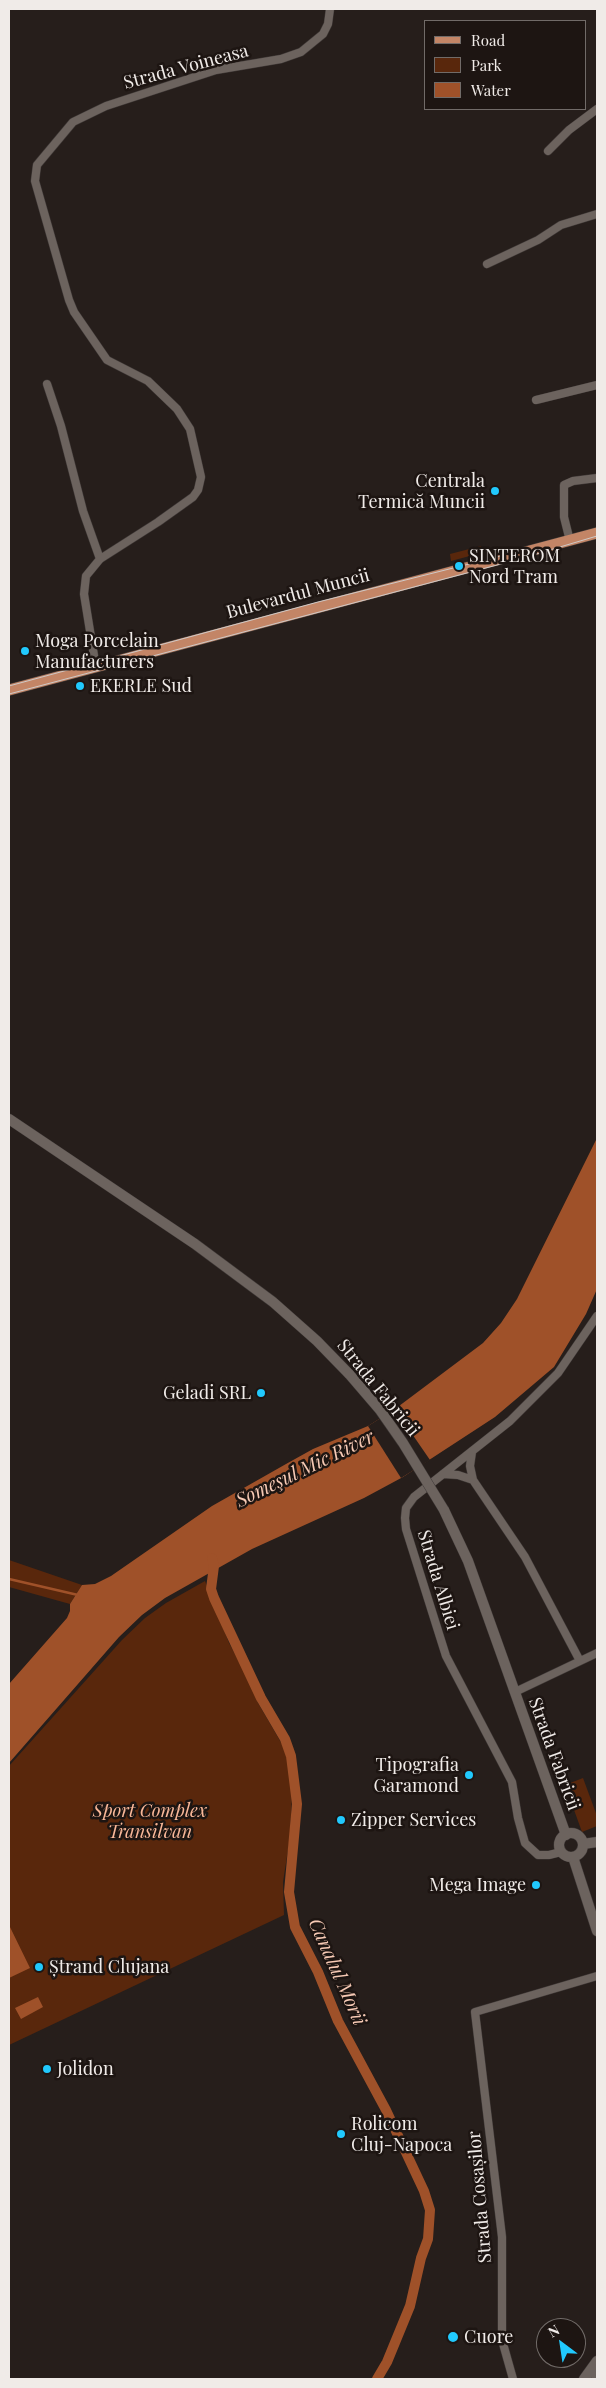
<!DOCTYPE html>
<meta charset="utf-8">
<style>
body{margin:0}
#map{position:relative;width:606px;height:2388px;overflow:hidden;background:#261e1b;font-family:"Playfair Display",serif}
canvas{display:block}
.frame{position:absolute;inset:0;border:10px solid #f0ebe8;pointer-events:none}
.legend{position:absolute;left:424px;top:20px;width:162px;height:90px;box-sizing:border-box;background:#1d1512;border:1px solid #716b68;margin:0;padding:6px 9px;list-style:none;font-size:15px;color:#f0ebe8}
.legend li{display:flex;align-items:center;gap:10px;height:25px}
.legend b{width:25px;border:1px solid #716b68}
.north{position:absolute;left:536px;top:2318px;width:50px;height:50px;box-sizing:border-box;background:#1d1512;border:1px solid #716b68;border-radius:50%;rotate:329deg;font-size:14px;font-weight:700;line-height:20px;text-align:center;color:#f0ebe8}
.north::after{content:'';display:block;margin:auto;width:18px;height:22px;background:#21c9fd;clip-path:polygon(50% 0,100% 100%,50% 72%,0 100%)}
</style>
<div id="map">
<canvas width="606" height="2388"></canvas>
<div class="frame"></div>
<ul class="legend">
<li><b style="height:6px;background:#c38566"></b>Road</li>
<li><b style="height:14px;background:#59270c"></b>Park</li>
<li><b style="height:14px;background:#9f5129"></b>Water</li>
</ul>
<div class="north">N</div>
</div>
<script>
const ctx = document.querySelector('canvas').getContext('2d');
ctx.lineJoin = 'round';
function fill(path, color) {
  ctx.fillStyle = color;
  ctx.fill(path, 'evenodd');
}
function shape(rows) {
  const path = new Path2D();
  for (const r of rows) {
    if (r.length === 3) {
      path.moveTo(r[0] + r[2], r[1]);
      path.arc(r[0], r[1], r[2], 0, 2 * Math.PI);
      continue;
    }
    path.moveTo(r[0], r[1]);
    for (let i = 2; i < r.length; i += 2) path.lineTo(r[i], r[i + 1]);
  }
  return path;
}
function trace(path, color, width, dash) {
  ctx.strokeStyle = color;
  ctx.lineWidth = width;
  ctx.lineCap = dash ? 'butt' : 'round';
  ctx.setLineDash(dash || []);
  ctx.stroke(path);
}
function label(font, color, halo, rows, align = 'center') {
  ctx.font = font + ' "Playfair Display",serif';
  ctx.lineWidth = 5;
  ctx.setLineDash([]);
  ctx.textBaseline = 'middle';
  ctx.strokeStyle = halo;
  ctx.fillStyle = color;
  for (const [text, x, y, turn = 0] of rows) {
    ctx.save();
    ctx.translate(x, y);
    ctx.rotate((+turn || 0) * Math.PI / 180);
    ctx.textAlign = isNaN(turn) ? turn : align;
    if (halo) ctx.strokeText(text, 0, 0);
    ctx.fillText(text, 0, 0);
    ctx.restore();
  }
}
fill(shape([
 [481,546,481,553,451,561,450,554],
 [9,1560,82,1585,70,1604,9,1587],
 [205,1581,229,1643,254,1689,258,1703,286,1751,292,1793,290,1837,283,1882,284,1915,9,2045,9,1766,122,1640,145,1618,166,1603],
 [583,1778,597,1816,597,1826,582,1832,565,1785]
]), '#59270c');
fill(shape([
 [597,1138,597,1289,586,1314,554,1367,495,1417,403,1477,364,1498,252,1549,165,1598,142,1615,119,1637,9,1763,9,1684,67,1618,70,1611,70,1604,82,1585,95,1584,111,1576,212,1506,286,1464,313,1449,368,1426,395,1409,483,1343,501,1323,517,1299],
 [9,1925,30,1968,9,1978],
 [38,1997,43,2007,21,2019,15,2008]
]), '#9f5129');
fill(shape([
 [395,1409,430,1460,401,1478,368,1426]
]), '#261e1b');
trace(shape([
 [9,1579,78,1595]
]), '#9f5129', 2.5);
trace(shape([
 [212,1558,214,1566,211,1589,214,1598,261,1698,285,1739,291,1756,297,1804,289,1892,295,1927,318,1972,338,2021,386,2110,424,2191,430,2210,428,2239,421,2258,410,2306,387,2362,377,2379]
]), '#9f5129', 10);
const street = shape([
 [548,151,569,130,597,109],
 [487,264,538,240,561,225,597,214],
 [47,384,61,426,83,511,100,559],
 [536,400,597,385],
 [570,541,564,517,564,485,573,481,597,478],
 [96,668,84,594,86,576,100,559,158,522,193,497,198,490,201,477,190,429,177,409,148,381,107,360,74,312,69,300,35,181,37,165,73,122,106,106,216,70,281,59,301,52,323,34,328,24,330,9],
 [472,1452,470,1466,473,1480,525,1557,580,1661],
 [443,1474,458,1475,473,1480],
 [515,1692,597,1653],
 [561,1852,549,1855,538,1855,525,1843,518,1818,512,1782,446,1656,406,1529,405,1518,406,1508,414,1497,510,1421,558,1373,597,1316],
 [513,2379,502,2340,502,2237,475,2012,597,1976],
 [595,2379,597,2366]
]);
const secondary = shape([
 [9,1119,195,1244,273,1302,317,1341,350,1375],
 [444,1510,468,1561,566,1835],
 [571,1845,12],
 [583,1844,597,1842],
 [573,1857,597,1931],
 [584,2379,597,2361]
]);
const primary = shape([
 [9,690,597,533]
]);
trace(street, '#403a38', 9);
trace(secondary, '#403a38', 11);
trace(primary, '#403a38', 12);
trace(street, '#6c635e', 8);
trace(secondary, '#6c635e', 10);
trace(primary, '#c38566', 11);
trace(shape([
 [9,686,318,602,501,556],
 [9,694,516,560,597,536]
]), '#cfc9c6', 1);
const secondaryBridge = shape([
 [350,1375,380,1410,403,1443,444,1510]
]);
trace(secondaryBridge, '#403a38', 11, []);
trace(secondaryBridge, '#6c635e', 10);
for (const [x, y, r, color] of [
 [495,491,5,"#21c9fd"],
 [459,566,5,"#21c9fd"],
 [25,651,5,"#21c9fd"],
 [80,686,5,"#21c9fd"],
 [261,1393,5,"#21c9fd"],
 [469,1775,5,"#21c9fd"],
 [341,1820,5,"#21c9fd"],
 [536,1885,5,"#21c9fd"],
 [39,1967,5,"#21c9fd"],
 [47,2069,5,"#21c9fd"],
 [341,2134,5,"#21c9fd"],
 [453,2337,6,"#21c9fd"]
]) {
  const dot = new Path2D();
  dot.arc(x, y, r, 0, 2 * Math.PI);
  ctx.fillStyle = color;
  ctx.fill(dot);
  trace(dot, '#1d1512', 2);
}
label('18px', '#f0ebe8', '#1d1512', [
 ["Strada Voineasa",186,67,-15],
 ["Bulevardul Muncii",298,594,-15],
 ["Strada Fabricii",378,1388,51],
 ["Strada Albiei",438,1580,73],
 ["Strada Fabricii",554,1754,70],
 ["Strada Cosașilor",480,2197,-95]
]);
label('18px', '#f0ebe8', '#1d1512', [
 ["Centrala",485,481,"right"],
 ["Termică Muncii",485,502,"right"],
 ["SINTEROM",469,556],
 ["Nord Tram",469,577],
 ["Moga Porcelain",35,641],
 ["Manufacturers",35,662],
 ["EKERLE Sud",90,686],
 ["Geladi SRL",251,1393,"right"],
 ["Tipografia",459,1765,"right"],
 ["Garamond",459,1786,"right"],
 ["Zipper Services",351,1820],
 ["Mega Image",526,1885,"right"],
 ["Ștrand Clujana",49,1967],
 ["Jolidon",57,2069],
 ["Rolicom",351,2124],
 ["Cluj-Napoca",351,2145],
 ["Cuore",464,2337]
], 'left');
label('italic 18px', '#fab899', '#1d1512', [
 ["Sport Complex",150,1811],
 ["Transilvan",150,1832]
]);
label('italic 19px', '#f7cab5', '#1d1512', [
 ["Someşul Mic River",305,1469,-26],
 ["Canalul Morii",337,1972,66]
]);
</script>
